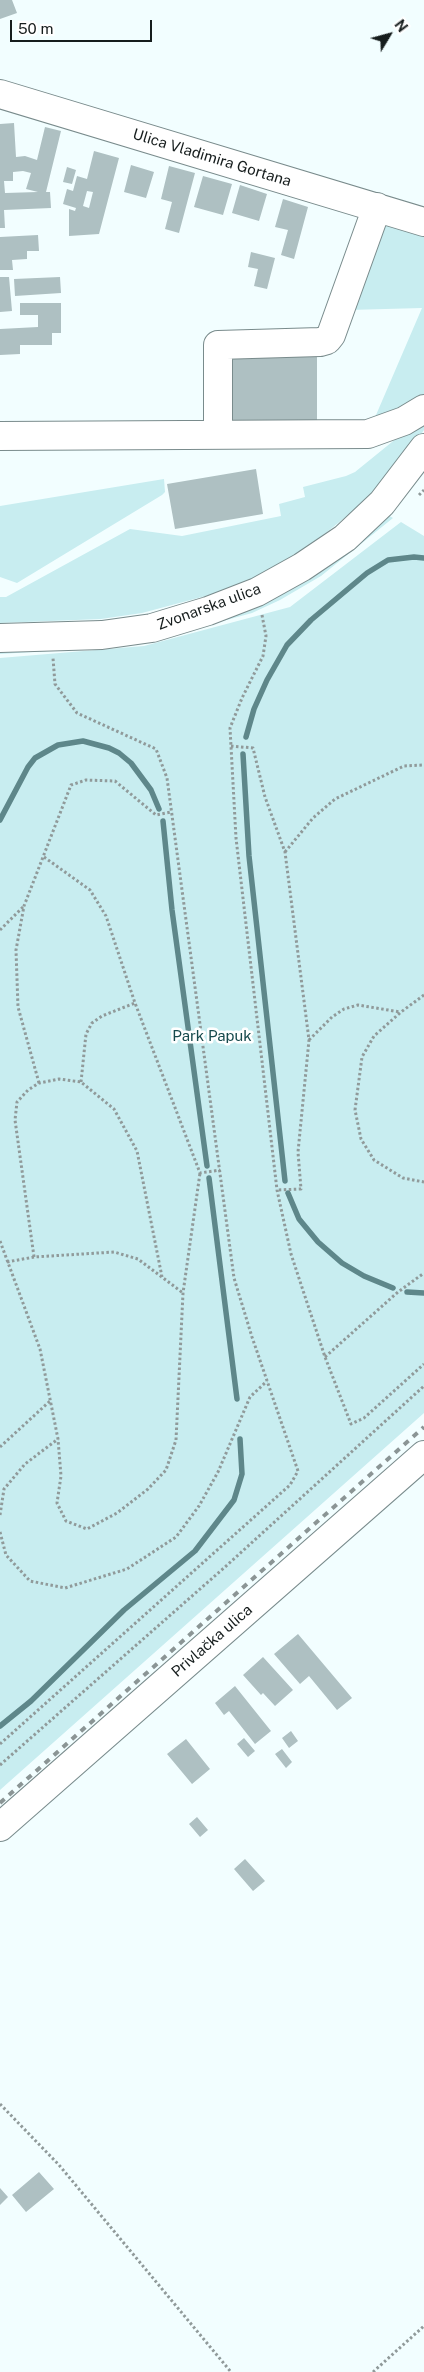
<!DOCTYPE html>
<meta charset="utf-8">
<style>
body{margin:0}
#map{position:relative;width:424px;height:2372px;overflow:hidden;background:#f2feff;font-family:"Public Sans",sans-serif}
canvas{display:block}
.north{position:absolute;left:364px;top:10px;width:50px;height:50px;-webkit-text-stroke:4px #fff;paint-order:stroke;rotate:53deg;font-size:14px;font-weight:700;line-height:20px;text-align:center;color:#161d1d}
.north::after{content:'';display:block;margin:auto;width:18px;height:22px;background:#161d1d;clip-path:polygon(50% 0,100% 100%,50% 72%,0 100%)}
.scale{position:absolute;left:10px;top:20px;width:142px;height:22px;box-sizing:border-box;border:2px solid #161d1d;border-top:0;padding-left:6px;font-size:15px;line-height:18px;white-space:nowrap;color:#161d1d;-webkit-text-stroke:4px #fff;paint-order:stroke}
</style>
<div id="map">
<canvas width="424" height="2372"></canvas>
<div class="north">N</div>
<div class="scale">50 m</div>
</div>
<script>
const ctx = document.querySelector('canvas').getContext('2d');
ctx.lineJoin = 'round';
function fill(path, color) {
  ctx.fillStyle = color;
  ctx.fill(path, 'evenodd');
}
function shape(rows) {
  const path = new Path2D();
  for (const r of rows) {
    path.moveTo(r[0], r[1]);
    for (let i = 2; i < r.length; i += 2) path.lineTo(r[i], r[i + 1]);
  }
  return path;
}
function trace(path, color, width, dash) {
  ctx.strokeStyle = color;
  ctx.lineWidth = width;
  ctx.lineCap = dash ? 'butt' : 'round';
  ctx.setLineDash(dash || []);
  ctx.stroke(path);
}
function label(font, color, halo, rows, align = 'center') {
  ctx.font = font + ' "Public Sans",sans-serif';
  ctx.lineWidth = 5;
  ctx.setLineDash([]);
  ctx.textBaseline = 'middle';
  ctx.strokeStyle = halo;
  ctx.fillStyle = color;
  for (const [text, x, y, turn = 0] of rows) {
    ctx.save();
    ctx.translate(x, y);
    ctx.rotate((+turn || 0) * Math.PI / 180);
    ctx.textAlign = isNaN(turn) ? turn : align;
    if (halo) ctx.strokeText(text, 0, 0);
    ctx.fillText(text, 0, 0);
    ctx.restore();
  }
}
fill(shape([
 [383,214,424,227,424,400,373,422,422,308,349,310],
 [424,416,424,430,400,464,364,502,311,545,292,559,257,577,228,590,142,613,101,619,0,623,0,597,6,597,130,529,182,536,281,516,279,504,305,497,303,487,346,476,355,472],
 [164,479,165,492,162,495,17,583,0,577,0,506],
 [386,514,393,518,321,576,280,600,252,613,179,633,81,649,0,654,0,644,157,633],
 [401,522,424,536,424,1413,0,1790,0,658,144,646,290,607]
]), '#c8edf0');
trace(shape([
 [246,737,254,709,267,680,287,645,311,620,367,573,388,560,414,557,424,558],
 [243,754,249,856,285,1181],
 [0,820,28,767,35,758,58,745,83,741,109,748,119,753,131,763,151,790,159,809],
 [163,821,172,910,207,1166],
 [209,1178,237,1399],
 [288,1193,299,1219,318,1242,342,1263,364,1276,393,1288],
 [407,1292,424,1293],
 [0,1726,31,1701,124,1610,195,1551,234,1500,242,1474,240,1439]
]), '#5e878a', 5.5);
fill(shape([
 [0,0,12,0,17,13,0,19],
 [14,123,16,157,25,156,37,160,45,127,61,131,46,192,50,192,51,208,4,210,5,228,0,228,0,124],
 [23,171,31,173,26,189,38,192,5,193,4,181,13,181,13,172],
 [94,151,119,158,99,234,69,236,69,209,75,211,76,208,63,204,67,189,73,191,77,176,87,179],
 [87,191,93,192,89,208,83,206],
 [131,165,154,172,146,198,124,192],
 [169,166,195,173,179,233,165,229,172,202,161,199],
 [67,167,76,170,72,184,63,182],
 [203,176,232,184,223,215,194,207],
 [240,185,267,194,259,221,232,213],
 [283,199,308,207,294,259,281,255,288,230,275,227],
 [38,235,39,251,27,251,27,259,12,260,13,270,0,270,0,237],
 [251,252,275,258,267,289,254,286,258,269,248,267],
 [0,277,9,277,12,311,0,312],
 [60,277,61,293,15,296,14,279],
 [20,303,61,303,61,333,52,333,52,345,20,345,20,354,0,355,0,329,38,327,38,315,20,315],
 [231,356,317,357,317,427,231,426],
 [256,469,263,514,175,529,167,484],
 [298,1634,352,1698,337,1710,309,1676,300,1684,274,1654],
 [263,1657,293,1690,275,1706,263,1693,261,1695,243,1675],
 [235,1686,271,1731,255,1744,229,1711,224,1715,215,1703],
 [291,1731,298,1741,289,1748,282,1738],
 [244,1738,255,1751,248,1757,237,1744],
 [186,1739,210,1769,192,1784,167,1754],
 [282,1749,292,1762,286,1768,275,1754],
 [197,1817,208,1830,200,1837,189,1824],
 [245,1859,265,1881,253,1891,234,1869],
 [39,2172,54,2189,26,2212,12,2195],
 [0,2188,8,2197,0,2205]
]), '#aec0c2');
const minor = shape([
 [0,94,424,222],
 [218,435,218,345,320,342,327,340,331,335,377,207],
 [0,436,368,434,404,421,424,409],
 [0,1827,424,1455]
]);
const major = shape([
 [0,638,102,635,152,628,208,611,257,592,302,567,345,538,382,503,424,448]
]);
trace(minor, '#798b8c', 30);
trace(major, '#798b8c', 30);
trace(shape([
 [419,495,424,490],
 [262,615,266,636,263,656,242,698,230,728,236,838,277,1190,291,1254,325,1357,351,1424,364,1418,424,1364],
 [231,746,253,748,265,797,285,852,309,1040,298,1152,301,1189,277,1190],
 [285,852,313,818,335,799,404,766,424,765],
 [44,857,90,890,106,916,135,1003,200,1173,220,1170],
 [0,930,24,906],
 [424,995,401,1012,374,1036,362,1057,355,1110,361,1139,374,1160,403,1178,424,1182],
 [309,1040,332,1017,344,1009,358,1005,400,1012],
 [81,1082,86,1034,92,1023,102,1016,135,1003],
 [39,1083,18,1007,16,950,24,906,71,785,86,780,115,781,156,815,171,812],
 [0,1241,40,1349,58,1439,61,1476,57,1503,66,1521,87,1529,117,1513,148,1489,166,1470,176,1440,183,1293,200,1173],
 [34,1257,15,1120,17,1102,28,1090,39,1083,59,1079,81,1082,114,1109,137,1151,162,1277],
 [7,1262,34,1257,114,1252,138,1259,183,1293],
 [325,1357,398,1292,424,1273],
 [0,1447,50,1401],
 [0,1515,4,1489,25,1464,58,1439],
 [0,1532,6,1555,30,1581,65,1588,127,1569,176,1537,199,1506,218,1472,250,1397,267,1381],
 [0,1744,290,1485,298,1471,252,1337,234,1278,167,778,156,749,77,713,55,684,53,658],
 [0,1765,225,1567,424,1386],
 [0,2104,59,2165,231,2372],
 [373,2372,424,2326]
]), '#909a9a', 3, [2.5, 2.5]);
trace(minor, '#fff', 28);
trace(major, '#fff', 28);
trace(shape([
 [0,1803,424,1427]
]), '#8b9595', 4, [6, 6]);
label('15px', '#161d1d', '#fff', [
 ["Ulica Vladimira Gortana",212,158,17],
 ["Zvonarska ulica",209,607,-20],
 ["Privlačka ulica",212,1641,-41]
]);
label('15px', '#174a4d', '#fff', [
 ["Park Papuk",212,1036]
]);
</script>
